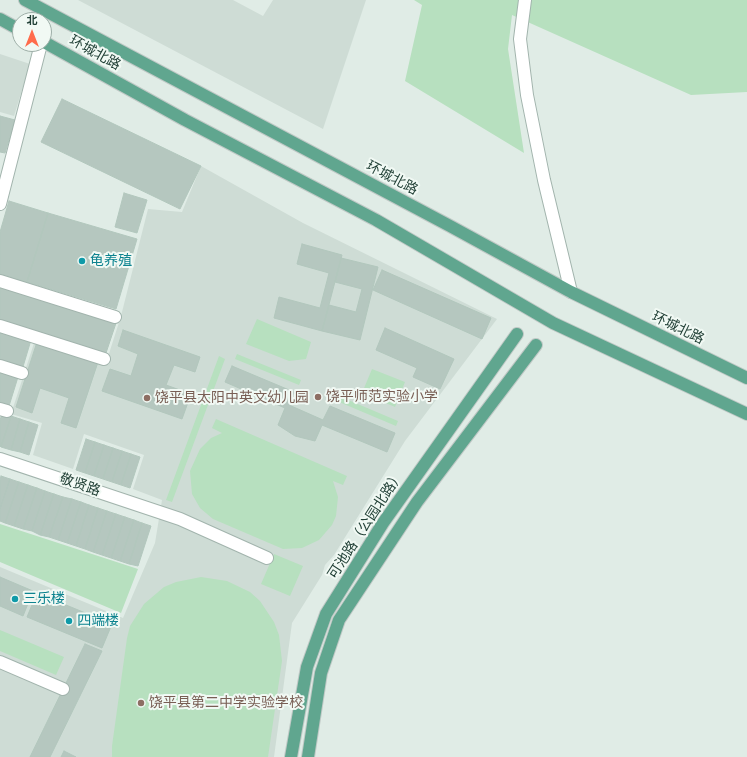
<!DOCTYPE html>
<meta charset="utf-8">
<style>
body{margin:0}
#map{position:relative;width:747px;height:757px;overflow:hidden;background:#e0ece6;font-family:Figtree,"Noto Sans SC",sans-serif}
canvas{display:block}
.north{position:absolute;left:12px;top:12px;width:40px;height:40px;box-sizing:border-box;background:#f1f9f4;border:1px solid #9daea7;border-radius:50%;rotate:0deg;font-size:11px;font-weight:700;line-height:16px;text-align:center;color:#1f3e34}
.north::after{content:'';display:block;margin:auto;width:14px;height:18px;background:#ff6c4c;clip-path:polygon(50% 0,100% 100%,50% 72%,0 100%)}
</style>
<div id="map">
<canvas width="747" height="757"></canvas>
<div class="north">北</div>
</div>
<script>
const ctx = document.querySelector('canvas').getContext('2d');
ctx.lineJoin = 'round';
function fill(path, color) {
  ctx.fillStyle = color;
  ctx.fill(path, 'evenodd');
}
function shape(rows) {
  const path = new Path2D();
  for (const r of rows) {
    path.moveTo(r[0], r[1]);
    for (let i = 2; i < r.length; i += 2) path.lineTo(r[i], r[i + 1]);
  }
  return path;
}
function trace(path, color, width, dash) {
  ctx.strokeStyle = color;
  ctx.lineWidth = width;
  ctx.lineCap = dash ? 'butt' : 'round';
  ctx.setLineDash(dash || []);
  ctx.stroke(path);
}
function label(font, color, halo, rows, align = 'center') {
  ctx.font = font + ' Figtree,"Noto Sans SC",sans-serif';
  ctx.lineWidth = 4;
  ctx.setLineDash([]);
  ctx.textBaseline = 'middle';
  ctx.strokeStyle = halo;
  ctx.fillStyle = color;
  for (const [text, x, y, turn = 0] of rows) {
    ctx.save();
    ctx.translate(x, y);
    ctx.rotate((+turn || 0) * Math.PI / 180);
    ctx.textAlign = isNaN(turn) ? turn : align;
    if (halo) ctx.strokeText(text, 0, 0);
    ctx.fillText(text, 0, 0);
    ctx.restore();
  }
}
fill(shape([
 [78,0,233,0,263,16,273,0,366,0,323,129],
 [0,54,30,64,14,116,0,112],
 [201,166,303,223,497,319,405,441,334,555,325,565,322,575,292,623,274,757,0,757,0,567,123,618,155,543,162,500,133,489,144,455,84,434,73,469,33,455,42,423,11,414,35,340,106,363,121,316,148,209,182,212]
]), '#cedcd5');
fill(shape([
 [414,0,747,0,747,92,691,95,512,15,508,49,524,153,405,81,422,5],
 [257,319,311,342,306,359,289,361,246,344],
 [237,354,301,380,299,385,235,359],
 [219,356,225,359,172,502,166,500],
 [372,369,405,382,395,407,362,393],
 [334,394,398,421,396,426,332,399],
 [216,419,347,476,343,485,333,481,338,497,336,516,332,525,319,540,302,548,283,549,213,519,200,508,192,494,190,471,200,449,211,438,222,433,212,428],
 [0,524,138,569,121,613,0,562],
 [274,554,303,566,290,596,261,584],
 [201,577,227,581,250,592,260,601,274,622,279,635,282,661,268,757,112,757,112,746,127,638,130,626,144,604,164,587,176,582],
 [0,630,64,657,56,675,0,651]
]), '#b7e0bf');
const building = shape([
 [62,99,201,166,180,209,41,142,62,99],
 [0,116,15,120,5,153,0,152,0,116],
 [124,193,147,200,137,233,115,227,124,193],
 [9,201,48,213,27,282,0,274,0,232,9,201],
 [48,213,137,239,116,309,27,282,48,213],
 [302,244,342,255,322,331,274,318,279,297,320,308,329,273,297,264,302,244],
 [341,258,378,267,360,340,322,331,329,305,356,312,362,289,335,282,341,258],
 [382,270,491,318,482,339,373,290,382,270],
 [0,285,116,323,105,356,0,322,0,285],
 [385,328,454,359,440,389,413,377,417,368,376,350,385,328],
 [0,330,31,340,22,370,0,363,0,330],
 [123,330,200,357,195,372,174,365,166,385,191,394,182,419,102,391,110,369,131,376,138,354,118,346,123,330],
 [37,342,98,362,76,428,61,423,69,398,40,388,32,413,16,407,37,342],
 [232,366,294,392,289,405,323,420,330,406,395,433,387,452,322,425,315,441,295,436,278,425,285,408,225,382,232,366],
 [0,371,18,377,9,406,0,403,0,371],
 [2,414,11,416,1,447,0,446,0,420,2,414],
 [11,416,20,419,11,450,1,447,11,416],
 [20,419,29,422,20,452,11,450,20,419],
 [29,422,38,425,29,455,20,452,29,422],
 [86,439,95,442,85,473,76,470,86,439],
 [95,442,104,445,94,476,85,473,95,442],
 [104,445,113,448,103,479,94,476,104,445],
 [113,448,122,451,112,482,103,479,113,448],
 [122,451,131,454,121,485,112,482,122,451],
 [131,454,140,457,130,488,121,485,131,454],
 [1,476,10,479,0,509,0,480,1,476],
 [10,479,19,482,5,523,0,521,0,509,10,479],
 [19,482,28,485,14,526,5,523,19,482],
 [28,485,37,488,23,529,14,526,28,485],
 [37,488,45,491,32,531,23,529,37,488],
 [45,491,54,494,40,535,32,531,45,491],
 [54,494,63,497,49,537,40,535,54,494],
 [63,497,72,499,58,540,49,537,63,497],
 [72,499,81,502,67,543,58,540,72,499],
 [81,502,89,505,76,546,67,543,81,502],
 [89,505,98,508,85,549,76,546,89,505],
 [98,508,107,511,93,552,85,549,98,508],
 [107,511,116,514,102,555,93,552,107,511],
 [116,514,125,517,111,558,102,555,116,514],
 [125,517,134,520,120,561,111,558,125,517],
 [134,520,142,523,129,564,120,561,134,520],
 [142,523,151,526,138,566,129,564,142,523],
 [0,577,33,591,23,616,0,606,0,577],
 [37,593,112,624,102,648,27,617,37,593],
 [85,644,102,651,50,757,30,757,85,644],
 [64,751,76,757,61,757,64,751]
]);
fill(building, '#b5c7bf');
trace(building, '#b2c7bd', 1);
const minor = shape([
 [525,0,520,39,527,95,544,180,571,292],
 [0,204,41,44],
 [0,281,115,317],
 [0,326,104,359],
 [0,366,22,373],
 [0,409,7,411],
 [0,459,180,519,267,558],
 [0,662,63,689]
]);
const major = shape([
 [25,0,450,226,571,292,747,378],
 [0,19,20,30],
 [44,42,185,120,376,220,553,323,747,414],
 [291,757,307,667,326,614,383,523,517,334],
 [308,757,321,673,339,620,417,502,536,345]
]);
trace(minor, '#a2b4ad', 14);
trace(major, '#c0c9c6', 14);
trace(minor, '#fff', 12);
trace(major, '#60a68f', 12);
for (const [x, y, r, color] of [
 [82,261,4,"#0f9aa8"],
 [318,397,4,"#8d6e63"],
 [147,398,4,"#8d6e63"],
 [15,599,4,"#0f9aa8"],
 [69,621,4,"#0f9aa8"],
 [141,703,4,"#8d6e63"]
]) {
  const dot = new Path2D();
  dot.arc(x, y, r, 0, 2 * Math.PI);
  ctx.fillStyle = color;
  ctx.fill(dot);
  trace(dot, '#f1f9f4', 1.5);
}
label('14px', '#1f3e34', '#f1f9f4', [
 ["环城北路",95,53,29],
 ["环城北路",392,178,28],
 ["环城北路",678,328,26],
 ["敬贤路",80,485,19],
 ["可池路（公园北路）",366,525,-57]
]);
label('14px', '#0d838f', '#f1f9f4', [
 ["龟养殖",90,261],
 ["三乐楼",23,599],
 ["四端楼",77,621]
], 'left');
label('14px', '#785e54', '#f1f9f4', [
 ["饶平师范实验小学",326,397],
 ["饶平县太阳中英文幼儿园",155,398],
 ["饶平县第二中学实验学校",149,703]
], 'left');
</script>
